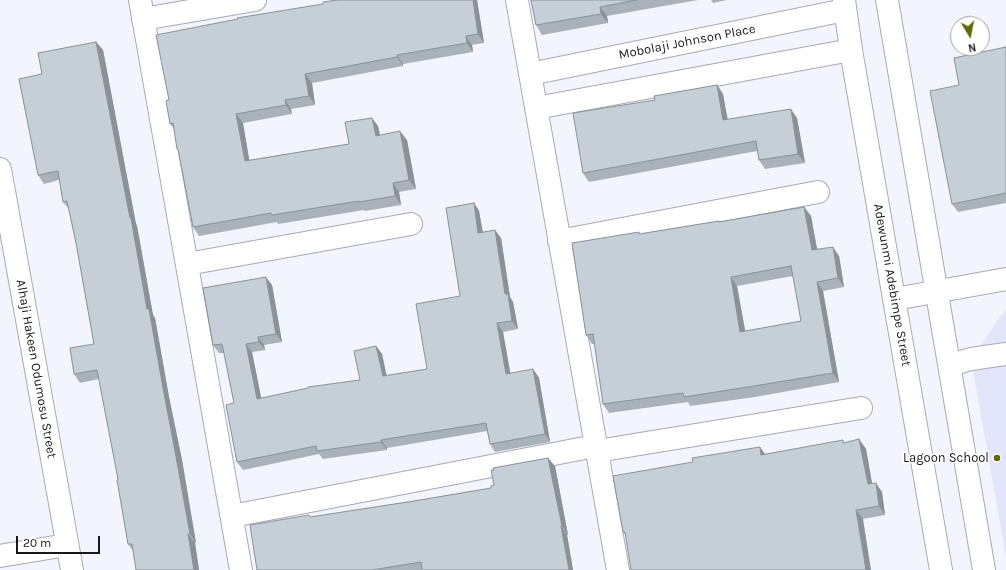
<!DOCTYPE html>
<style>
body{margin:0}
#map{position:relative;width:1006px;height:570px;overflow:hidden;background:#f2f4fe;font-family:Karla,sans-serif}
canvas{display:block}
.north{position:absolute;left:950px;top:16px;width:40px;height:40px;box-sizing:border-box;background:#fff;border:1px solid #a3a3a5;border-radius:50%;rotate:170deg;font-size:11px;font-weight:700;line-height:16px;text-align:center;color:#19191d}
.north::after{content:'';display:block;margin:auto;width:14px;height:18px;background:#626808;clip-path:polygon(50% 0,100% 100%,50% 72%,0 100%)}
.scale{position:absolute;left:16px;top:536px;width:84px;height:18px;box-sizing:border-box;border:2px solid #19191d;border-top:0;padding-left:5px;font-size:12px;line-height:14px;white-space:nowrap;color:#19191d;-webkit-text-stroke:3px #fff;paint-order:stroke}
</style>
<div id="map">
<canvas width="1006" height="570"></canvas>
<div class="north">N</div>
<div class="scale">20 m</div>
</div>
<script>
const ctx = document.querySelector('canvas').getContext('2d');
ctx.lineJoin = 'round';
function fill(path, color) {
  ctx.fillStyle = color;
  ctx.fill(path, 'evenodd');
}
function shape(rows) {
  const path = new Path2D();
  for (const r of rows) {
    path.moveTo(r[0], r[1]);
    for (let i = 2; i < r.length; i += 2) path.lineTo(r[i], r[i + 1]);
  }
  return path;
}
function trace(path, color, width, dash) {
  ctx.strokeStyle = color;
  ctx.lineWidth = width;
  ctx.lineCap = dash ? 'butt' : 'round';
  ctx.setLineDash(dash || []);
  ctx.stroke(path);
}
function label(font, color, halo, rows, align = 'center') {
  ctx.font = font + ' Karla,sans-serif';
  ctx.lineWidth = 3;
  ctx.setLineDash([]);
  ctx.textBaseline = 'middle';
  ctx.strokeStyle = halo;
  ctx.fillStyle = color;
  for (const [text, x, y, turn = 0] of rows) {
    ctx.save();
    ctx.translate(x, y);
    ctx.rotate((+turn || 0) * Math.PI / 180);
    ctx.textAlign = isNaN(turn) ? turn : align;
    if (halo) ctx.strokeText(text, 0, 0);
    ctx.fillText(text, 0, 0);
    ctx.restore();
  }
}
fill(shape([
 [1005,310,1006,310,1006,557,971,359]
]), '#e3e6fa');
const minor = shape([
 [140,0,241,570],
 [517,0,618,570],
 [143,19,255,0],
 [530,74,845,10],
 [536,108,851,50],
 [0,169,72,570],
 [559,241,818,192],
 [187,264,411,224],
 [895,299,1006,279],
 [950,365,971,359,1006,354],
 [597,451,861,408],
 [232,516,595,446],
 [0,556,67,545]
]);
const major = shape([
 [844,0,851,50,941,570],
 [887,0,984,570]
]);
trace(minor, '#a8a9b5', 24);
trace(major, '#a8a9b5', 24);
trace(minor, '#fff', 22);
trace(major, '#fff', 22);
fill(shape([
 [337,0,477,0,484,43,472,45,473,52,403,64,403,66,312,83,315,105,291,109,292,114,243,123,249,160,349,144,378,126,380,135,407,140,416,189,399,192,401,205,365,211,364,210,278,224,277,222,199,236,193,227,179,152,177,149,174,129,170,124,169,100,323,4],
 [531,0,698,0,607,16,608,23,542,35,536,25],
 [711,0,727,0,713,3],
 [96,42,103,50,136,224,137,226,153,315,155,318,169,397,182,460,196,543,195,543,199,570,136,570,134,552,128,544,118,479,99,379,80,383,74,374,94,344,76,243,69,209,63,202,59,180,44,184,38,175,42,74],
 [1006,47,1006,203,958,212,952,204,959,85],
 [717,85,723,94,728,120,797,118,805,163,765,169,759,160,757,151,589,182,583,173,655,100],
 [474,203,479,211,483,232,501,238,510,297,513,302,518,329,503,332,510,374,533,369,539,378,550,442,495,452,490,444,487,431,387,448,387,450,323,459,319,454,243,470,237,462,234,403,224,353,219,353,213,345,272,285,282,342,264,345,265,350,252,352,261,398,360,380,376,346,382,354,387,376,427,369,460,296],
 [804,207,811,216,817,250,839,256,844,287,823,291,839,382,755,397,690,406,688,402,609,413,603,404,595,344,592,344,586,335,640,234,719,221,720,222],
 [793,276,801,321,745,331,737,286],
 [859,439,866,449,872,484,882,492,885,515,863,519,626,536,623,532,765,454,844,443],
 [555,466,568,535,567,535,573,570,257,570,311,517,414,501,491,488]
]), '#a9b2ba');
fill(shape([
 [473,0,477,0,484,43,478,34],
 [600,7,607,16,608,23,601,14],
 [466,36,472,45,473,52,467,43],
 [96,42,103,50,136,224,137,226,153,315,155,318,169,397,182,460,196,543,190,534],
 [397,55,403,64,403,66,397,57],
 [305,74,312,83,315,105,309,96],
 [717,85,723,94,729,129,723,120],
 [285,100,291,109,292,114,286,105],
 [791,109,797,118,805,163,798,154],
 [236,114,243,123,251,170,245,161],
 [372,118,378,126,382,145,376,136],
 [400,131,407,140,416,189,409,180],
 [393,183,399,192,401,205,395,196],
 [474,203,479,211,484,241,478,233],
 [804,207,811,216,819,259,812,250],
 [495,230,501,238,510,297,513,302,518,329,512,321,505,294],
 [833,247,839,256,844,287,838,278],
 [266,277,272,285,282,342,276,334],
 [731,277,737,286,747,341,740,332],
 [817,282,823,291,839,382,833,373],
 [497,323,503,332,512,382,506,374],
 [258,337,264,345,265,350,259,342],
 [246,344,252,352,263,407,257,399],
 [376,346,382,354,388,385,383,376],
 [533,369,539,378,550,442,545,434],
 [859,439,866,449,874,494,868,484],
 [381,440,387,448,387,450,381,442],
 [760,447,767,457,761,455],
 [548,458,555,466,568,535,562,526],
 [876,483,882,492,885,515,879,506],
 [856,510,863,519,871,570,866,570],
 [561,526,567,535,573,570,569,570],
 [188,534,195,543,199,570,194,570]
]), '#8a9197');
const building = shape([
 [337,0,473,0,478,34,466,36,467,43,397,55,397,57,305,74,309,96,285,100,286,105,236,114,245,161,349,144,345,122,372,118,376,136,400,131,409,180,393,183,395,196,359,202,359,201,272,215,271,213,193,227,178,149,177,149,173,123,170,124,166,101,169,100,156,35,238,19,237,18,323,4,323,2,337,0],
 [531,0,637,0,600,7,601,14,536,25,531,0],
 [96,42,130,218,131,218,147,309,149,309,163,388,175,451,190,534,188,534,194,570,136,570,132,544,128,544,117,480,118,479,97,370,74,374,70,348,94,344,76,243,67,201,63,202,58,171,38,175,19,79,42,74,38,53,96,42],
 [1006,47,1006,193,952,204,930,91,959,85,954,58,1006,47],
 [717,85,723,120,791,109,798,154,759,160,756,141,583,173,573,113,655,100,654,96,717,85],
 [474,203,478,233,495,230,505,294,508,294,512,321,497,323,506,374,533,369,545,434,490,444,486,423,381,440,381,442,317,451,316,446,237,462,226,405,234,403,222,344,213,345,203,288,266,277,276,334,258,337,259,342,246,344,257,399,308,388,308,387,360,380,354,351,376,346,383,376,427,369,416,304,460,296,446,208,474,203],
 [804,207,812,250,833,247,838,278,817,282,833,373,748,387,684,397,683,393,603,404,593,334,586,335,572,243,639,232,639,234,719,221,719,222,804,207],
 [791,266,801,321,740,332,731,277,791,266],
 [859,439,868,484,876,483,879,506,856,510,866,570,631,570,625,532,623,532,613,476,693,462,692,458,760,447,761,455,843,440,843,443,859,439],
 [548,458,562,526,561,526,569,570,422,570,421,562,372,570,257,570,250,525,309,515,310,517,414,501,491,488,491,486,494,485,491,470,494,470,493,468,548,458]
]);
fill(building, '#c5cfd8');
trace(building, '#8a9197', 1);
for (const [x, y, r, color] of [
 [997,458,4,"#626808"]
]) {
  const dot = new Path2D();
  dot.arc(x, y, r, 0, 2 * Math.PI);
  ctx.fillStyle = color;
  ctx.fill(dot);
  trace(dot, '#fff', 1.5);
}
label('13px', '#19191d', '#fff', [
 ["Mobolaji Johnson Place",687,42,-11],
 ["Adewunmi Adebimpe Street",892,285,80],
 ["Alhaji Hakeen Odumosu Street",36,369,80]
]);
label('13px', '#19191d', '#fff', [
 ["Lagoon School",989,458]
], 'right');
</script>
